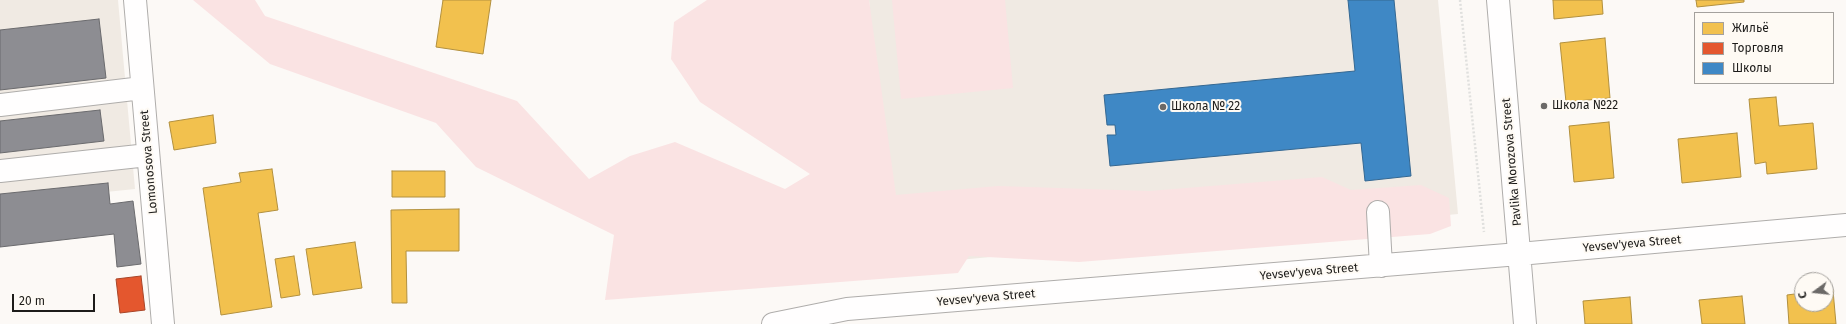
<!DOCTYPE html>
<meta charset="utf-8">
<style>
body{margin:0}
#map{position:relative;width:1846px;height:324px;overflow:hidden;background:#fcf9f6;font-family:"Fira Sans",sans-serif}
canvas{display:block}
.legend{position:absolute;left:1694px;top:12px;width:140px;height:72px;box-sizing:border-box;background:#fefaf4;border:1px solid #a4a19d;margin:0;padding:5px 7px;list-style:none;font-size:12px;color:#1d1c1a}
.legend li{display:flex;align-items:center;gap:8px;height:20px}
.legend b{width:20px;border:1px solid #a4a19d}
.north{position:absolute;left:1794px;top:272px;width:40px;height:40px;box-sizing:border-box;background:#fefaf4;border:1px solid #a4a19d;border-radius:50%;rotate:255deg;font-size:11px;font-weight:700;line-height:16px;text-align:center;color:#1d1c1a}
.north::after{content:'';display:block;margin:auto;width:14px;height:18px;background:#6b6967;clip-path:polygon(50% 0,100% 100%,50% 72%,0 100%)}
.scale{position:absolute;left:12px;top:294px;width:83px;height:18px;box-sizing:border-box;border:2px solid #1d1c1a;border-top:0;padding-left:5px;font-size:12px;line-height:14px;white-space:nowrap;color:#1d1c1a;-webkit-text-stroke:3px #fefaf4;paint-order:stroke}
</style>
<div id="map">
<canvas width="1846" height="324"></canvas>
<ul class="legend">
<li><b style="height:11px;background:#f2c14e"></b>Жильё</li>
<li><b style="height:11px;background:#e4572e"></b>Торговля</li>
<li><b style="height:11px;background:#3f88c5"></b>Школы</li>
</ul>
<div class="north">С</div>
<div class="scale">20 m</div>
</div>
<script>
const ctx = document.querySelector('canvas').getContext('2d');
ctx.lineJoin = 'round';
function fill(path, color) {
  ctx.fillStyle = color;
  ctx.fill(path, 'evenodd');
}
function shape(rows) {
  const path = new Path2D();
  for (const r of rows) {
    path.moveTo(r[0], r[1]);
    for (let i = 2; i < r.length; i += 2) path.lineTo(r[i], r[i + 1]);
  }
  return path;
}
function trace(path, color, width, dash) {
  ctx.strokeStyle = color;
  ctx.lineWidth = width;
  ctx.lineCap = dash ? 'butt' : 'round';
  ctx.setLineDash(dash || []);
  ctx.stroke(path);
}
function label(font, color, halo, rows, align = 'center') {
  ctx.font = font + ' "Fira Sans",sans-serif';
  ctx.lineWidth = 4;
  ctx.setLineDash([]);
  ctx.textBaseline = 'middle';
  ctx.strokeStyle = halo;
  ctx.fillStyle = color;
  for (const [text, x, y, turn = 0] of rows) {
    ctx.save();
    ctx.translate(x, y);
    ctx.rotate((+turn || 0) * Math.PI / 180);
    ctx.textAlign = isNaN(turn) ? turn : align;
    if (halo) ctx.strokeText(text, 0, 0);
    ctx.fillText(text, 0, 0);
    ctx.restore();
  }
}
fill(shape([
 [0,0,118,0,135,189,0,203],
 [869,0,1438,0,1458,214,893,266]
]), '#f0eae3');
fill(shape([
 [193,0,255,0,265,16,517,101,589,179,630,156,675,142,785,189,810,174,700,102,671,59,674,22,707,0,869,0,896,195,998,186,1149,191,1322,177,1351,190,1421,185,1449,198,1451,226,1430,234,1079,262,969,256,958,273,605,300,614,235,476,167,436,123,270,64],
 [892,0,1005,0,1013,88,901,99]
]), '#fae3e3');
const homes = shape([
 [443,0,491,0,483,54,436,47,443,0],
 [1553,0,1602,0,1603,14,1554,19,1553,0],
 [1696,0,1744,0,1744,2,1697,7,1696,0],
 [1605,38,1610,98,1566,102,1560,43,1605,38],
 [1776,97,1779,126,1813,123,1817,169,1767,174,1766,162,1755,164,1749,99,1776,97],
 [213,115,216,143,174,150,169,122,213,115],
 [1609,122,1614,178,1574,182,1569,126,1609,122],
 [1737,133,1741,177,1682,183,1678,139,1737,133],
 [272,169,278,210,258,213,272,307,221,315,203,188,241,182,239,173,272,169],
 [392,171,445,171,445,197,392,197,392,171],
 [459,209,459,251,406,251,407,303,392,303,391,210,459,209],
 [355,242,362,288,313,295,306,249,355,242],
 [294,256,300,295,281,298,275,259,294,256],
 [1833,290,1836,324,1789,324,1787,295,1802,293,1802,304,1826,304,1826,291,1833,290],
 [1742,296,1745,324,1702,324,1699,300,1742,296],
 [1630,297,1632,324,1585,324,1583,301,1630,297]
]);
fill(homes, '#f2c14e');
trace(homes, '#b2903e', 1);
const shops = shape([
 [141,276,145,310,120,313,116,279,141,276]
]);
fill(shops, '#e4572e');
trace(shops, '#a84528', 1);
const schools = shape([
 [1348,0,1394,0,1411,176,1365,181,1361,143,1110,166,1107,135,1116,135,1115,125,1107,125,1104,95,1355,71,1348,0]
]);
fill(schools, '#3f88c5');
trace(schools, '#356892', 1);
const industry = shape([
 [99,19,106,78,0,90,0,30,99,19],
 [100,110,104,141,0,153,0,121,100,110],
 [108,183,110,204,133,201,141,264,117,267,114,234,0,247,0,194,108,183]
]);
fill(industry, '#8d8d92');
trace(industry, '#6b6b6e', 1);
const minor = shape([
 [135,0,163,324],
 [1498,0,1525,324],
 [0,105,142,88],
 [0,171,148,155],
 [1378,212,1381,266],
 [773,324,847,309,1519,254,1846,225]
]);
trace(minor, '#afadab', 24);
trace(shape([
 [1460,0,1484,232]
]), '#e0e0de', 2.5, [2, 2]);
trace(minor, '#fffefe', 22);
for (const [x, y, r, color] of [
 [1544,106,4,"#6b6967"],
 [1163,107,4,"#6b6967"]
]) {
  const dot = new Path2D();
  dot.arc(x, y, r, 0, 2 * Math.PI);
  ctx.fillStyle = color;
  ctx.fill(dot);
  trace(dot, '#fefaf4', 1.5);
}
label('12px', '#1d1c1a', '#fefaf4', [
 ["Школа №22",1552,106],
 ["Школа № 22",1171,107]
], 'left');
label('12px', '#1d1c1a', '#fefaf4', [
 ["Lomonosova Street",149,162,-95],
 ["Pavlika Morozova Street",1512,162,-95],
 ["Yevsev'yeva Street",1632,244,-5],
 ["Yevsev'yeva Street",1309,272,-5],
 ["Yevsev'yeva Street",986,298,-5]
]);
</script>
